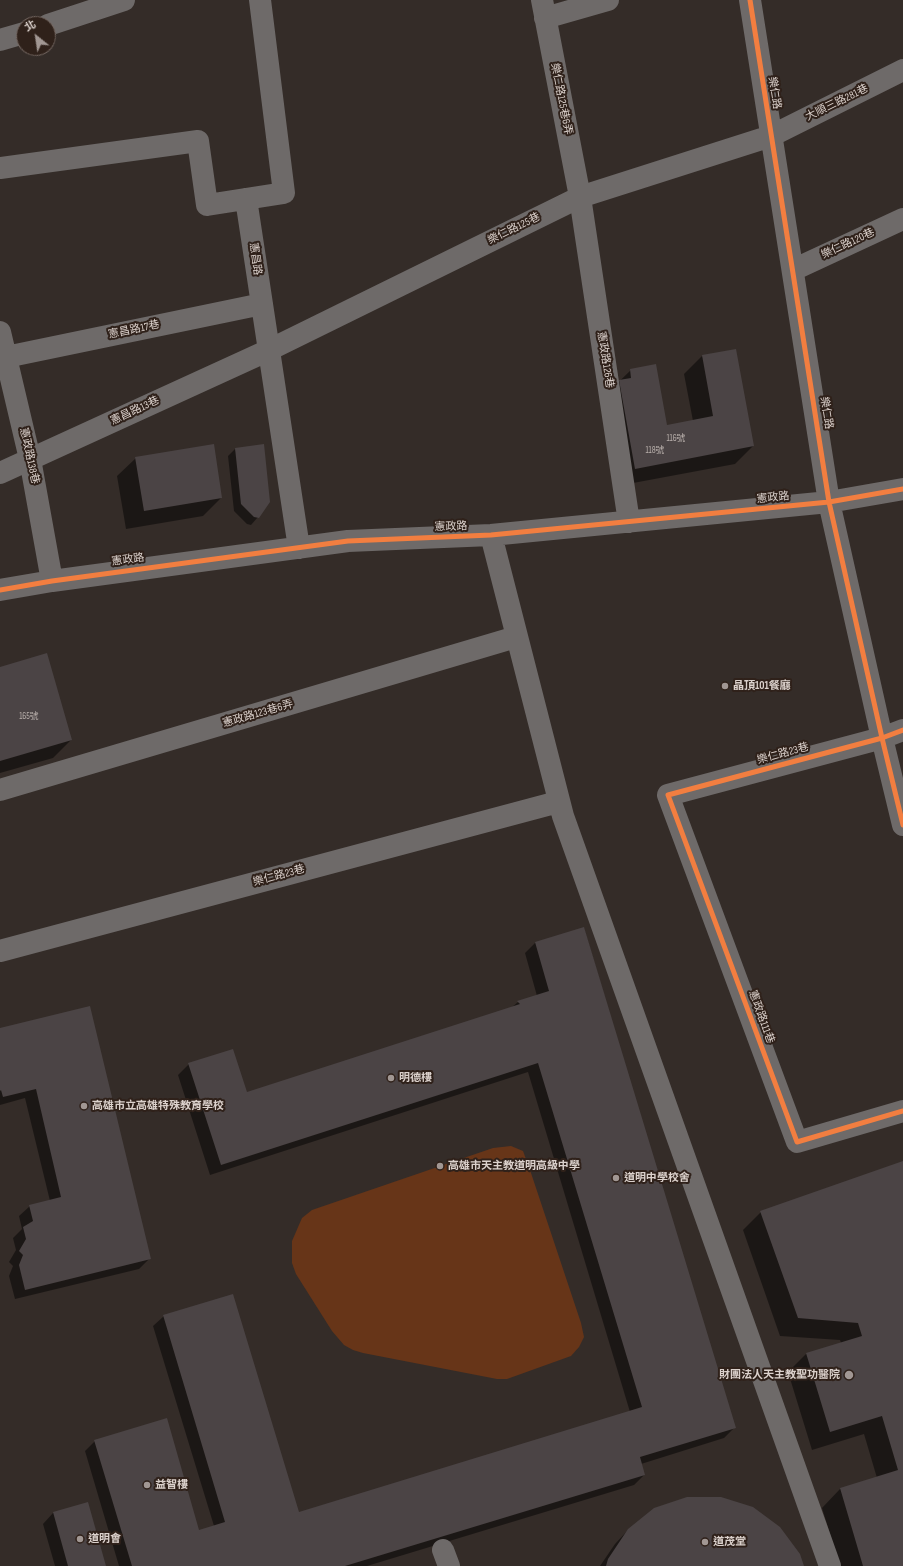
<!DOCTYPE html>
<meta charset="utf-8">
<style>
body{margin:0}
#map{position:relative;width:903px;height:1566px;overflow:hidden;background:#342c28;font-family:"Sofia Sans Condensed","Noto Sans TC",sans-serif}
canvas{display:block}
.north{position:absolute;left:16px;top:16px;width:40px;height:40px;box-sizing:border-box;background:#2f211a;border:1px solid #746761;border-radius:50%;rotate:330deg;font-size:11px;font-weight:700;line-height:16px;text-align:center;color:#dbd1cc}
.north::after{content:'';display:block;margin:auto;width:14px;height:18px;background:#a19793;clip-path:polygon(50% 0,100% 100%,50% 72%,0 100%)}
</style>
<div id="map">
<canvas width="903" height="1566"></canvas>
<div class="north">北</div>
</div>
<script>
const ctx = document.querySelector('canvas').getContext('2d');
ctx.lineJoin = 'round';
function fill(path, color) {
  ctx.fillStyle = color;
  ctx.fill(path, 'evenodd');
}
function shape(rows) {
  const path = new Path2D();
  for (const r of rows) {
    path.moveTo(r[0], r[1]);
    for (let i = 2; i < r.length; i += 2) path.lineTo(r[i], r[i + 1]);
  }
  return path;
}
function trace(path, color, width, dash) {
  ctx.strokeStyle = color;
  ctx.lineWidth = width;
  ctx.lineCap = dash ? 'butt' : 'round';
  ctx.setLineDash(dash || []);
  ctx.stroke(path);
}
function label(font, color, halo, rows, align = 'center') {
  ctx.font = font + ' "Sofia Sans Condensed","Noto Sans TC",sans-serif';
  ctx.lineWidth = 4;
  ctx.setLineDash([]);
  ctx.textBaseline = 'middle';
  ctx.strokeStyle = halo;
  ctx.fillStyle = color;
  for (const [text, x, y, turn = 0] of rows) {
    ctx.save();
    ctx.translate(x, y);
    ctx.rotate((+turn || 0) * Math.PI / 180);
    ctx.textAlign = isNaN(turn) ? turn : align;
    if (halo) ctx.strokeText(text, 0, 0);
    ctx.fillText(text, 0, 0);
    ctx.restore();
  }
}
fill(shape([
 [511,1146,523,1151,530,1170,581,1323,584,1337,579,1347,571,1356,507,1379,497,1379,363,1353,353,1350,344,1345,332,1331,296,1274,292,1263,292,1241,302,1218,312,1210,493,1148]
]), '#673518');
fill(shape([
 [702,356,753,446,735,464,617,486,601,399,631,370,666,426,693,421,684,374],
 [235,449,258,517,251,525,247,524,234,511,228,456],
 [136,458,221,498,203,516,126,529,117,476],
 [0,668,71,740,53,758,0,773],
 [584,928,734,1428,724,1438,641,1464,644,1475,634,1485,367,1566,119,1566,85,1451,95,1441,199,1531,214,1526,153,1326,164,1316,298,1513,630,1412,528,1072,210,1175,178,1075,189,1064,246,1094,511,1008,518,1002,537,996,525,953,535,943],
 [0,1029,149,1259,139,1269,15,1299,9,1276,13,1266,9,1262,16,1250,13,1238,22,1229,19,1216,30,1206,50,1201,25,1098,0,1105],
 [903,1162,903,1566,840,1566,822,1508,840,1489,877,1478,864,1434,812,1450,788,1372,806,1354,841,1343,840,1340,780,1336,743,1230,761,1212],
 [87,1504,105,1566,55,1566,43,1524,53,1513],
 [628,1530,803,1566,600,1566,615,1544]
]), '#0007');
fill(shape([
 [736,349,754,446,635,469,619,380,631,378,630,369,656,364,667,425,713,416,702,355],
 [214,444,222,498,144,511,135,457],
 [264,444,270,502,259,518,254,517,241,504,235,448],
 [47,653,72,740,0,761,0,667],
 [584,927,736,1428,640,1457,645,1475,345,1566,132,1566,94,1440,167,1418,199,1530,225,1522,163,1315,233,1294,299,1512,642,1407,538,1063,221,1165,188,1063,233,1049,247,1092,520,1004,517,1001,549,991,535,942],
 [90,1006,151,1259,25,1290,19,1265,23,1255,19,1251,26,1239,23,1227,33,1221,29,1205,61,1197,36,1089,3,1097,1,1090,0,1091,0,1028],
 [903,1161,903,1566,863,1566,840,1488,898,1470,882,1416,830,1432,806,1353,862,1336,858,1323,798,1318,760,1211],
 [687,1497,721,1497,753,1507,780,1527,800,1554,804,1566,606,1566,608,1559,628,1529,654,1508],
 [88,1502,106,1566,68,1566,53,1512]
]), '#4b4445');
trace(shape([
 [542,0,580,197,629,522],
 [750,0,829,502,882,738,903,825],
 [545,18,608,0],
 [48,25,124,0],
 [0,40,24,33],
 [0,168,198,141,207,205,284,193,260,0],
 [246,199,299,548],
 [793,270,903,219],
 [0,332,30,459,52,581],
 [6,357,262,304],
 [0,473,269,350,580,197,771,136,903,70],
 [491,535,563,816,830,1566],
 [0,590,52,581,348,541,491,535,829,502,903,489],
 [903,730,882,738,668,795,797,1142,903,1111],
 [0,790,516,637],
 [0,951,558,802],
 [443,1550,449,1566]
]), '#6e6a69', 22);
trace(shape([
 [750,0,829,502,882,738,903,825],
 [0,590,52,581,348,541,491,535,829,502,903,489],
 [903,730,882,738,668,795,797,1142,903,1111]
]), '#f27e40', 5);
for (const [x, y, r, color] of [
 [725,686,4,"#a19793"],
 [391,1078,4,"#a19793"],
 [84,1106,4,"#a19793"],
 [440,1166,4,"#a19793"],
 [616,1178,4,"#a19793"],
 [849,1375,5,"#a19793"],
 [147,1485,4,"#a19793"],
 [80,1539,4,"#a19793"],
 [705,1542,4,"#a19793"]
]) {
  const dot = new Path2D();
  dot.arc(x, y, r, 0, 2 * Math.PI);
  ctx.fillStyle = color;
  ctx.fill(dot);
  trace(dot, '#2f211a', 1.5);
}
label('9px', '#b7aeaa', null, [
 ["116號",676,439],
 ["118號",655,451],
 ["165號",29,717]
]);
label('11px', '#dbd1cc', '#2f211a', [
 ["樂仁路",774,93,81],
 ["樂仁路125巷6弄",561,99,79],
 ["大順三路281巷",837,103,-26],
 ["樂仁路125巷",514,229,-26],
 ["樂仁路120巷",848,244,-25],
 ["憲昌路",255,259,82],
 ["憲昌路17巷",134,330,-12],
 ["憲政路126巷",605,360,81],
 ["憲昌路13巷",135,411,-25],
 ["樂仁路",826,413,81],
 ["憲政路138巷",29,456,78],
 ["憲政路",773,498,-6],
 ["憲政路",451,527,-2],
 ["憲政路",128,560,-8],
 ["憲政路123巷6弄",258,714,-16],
 ["樂仁路23巷",783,754,-15],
 ["樂仁路23巷",279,876,-15],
 ["憲政路111巷",761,1017,70]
]);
label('bold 11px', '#dbd1cc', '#2f211a', [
 ["晶頂101餐廳",733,686],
 ["明德樓",399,1078],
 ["高雄市立高雄特殊教育學校",92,1106],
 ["高雄市天主教道明高級中學",448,1166],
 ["道明中學校舍",624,1178],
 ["財團法人天主教聖功醫院",840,1375,"right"],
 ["益智樓",155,1485],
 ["道明會",88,1539],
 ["道茂堂",713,1542]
], 'left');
</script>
